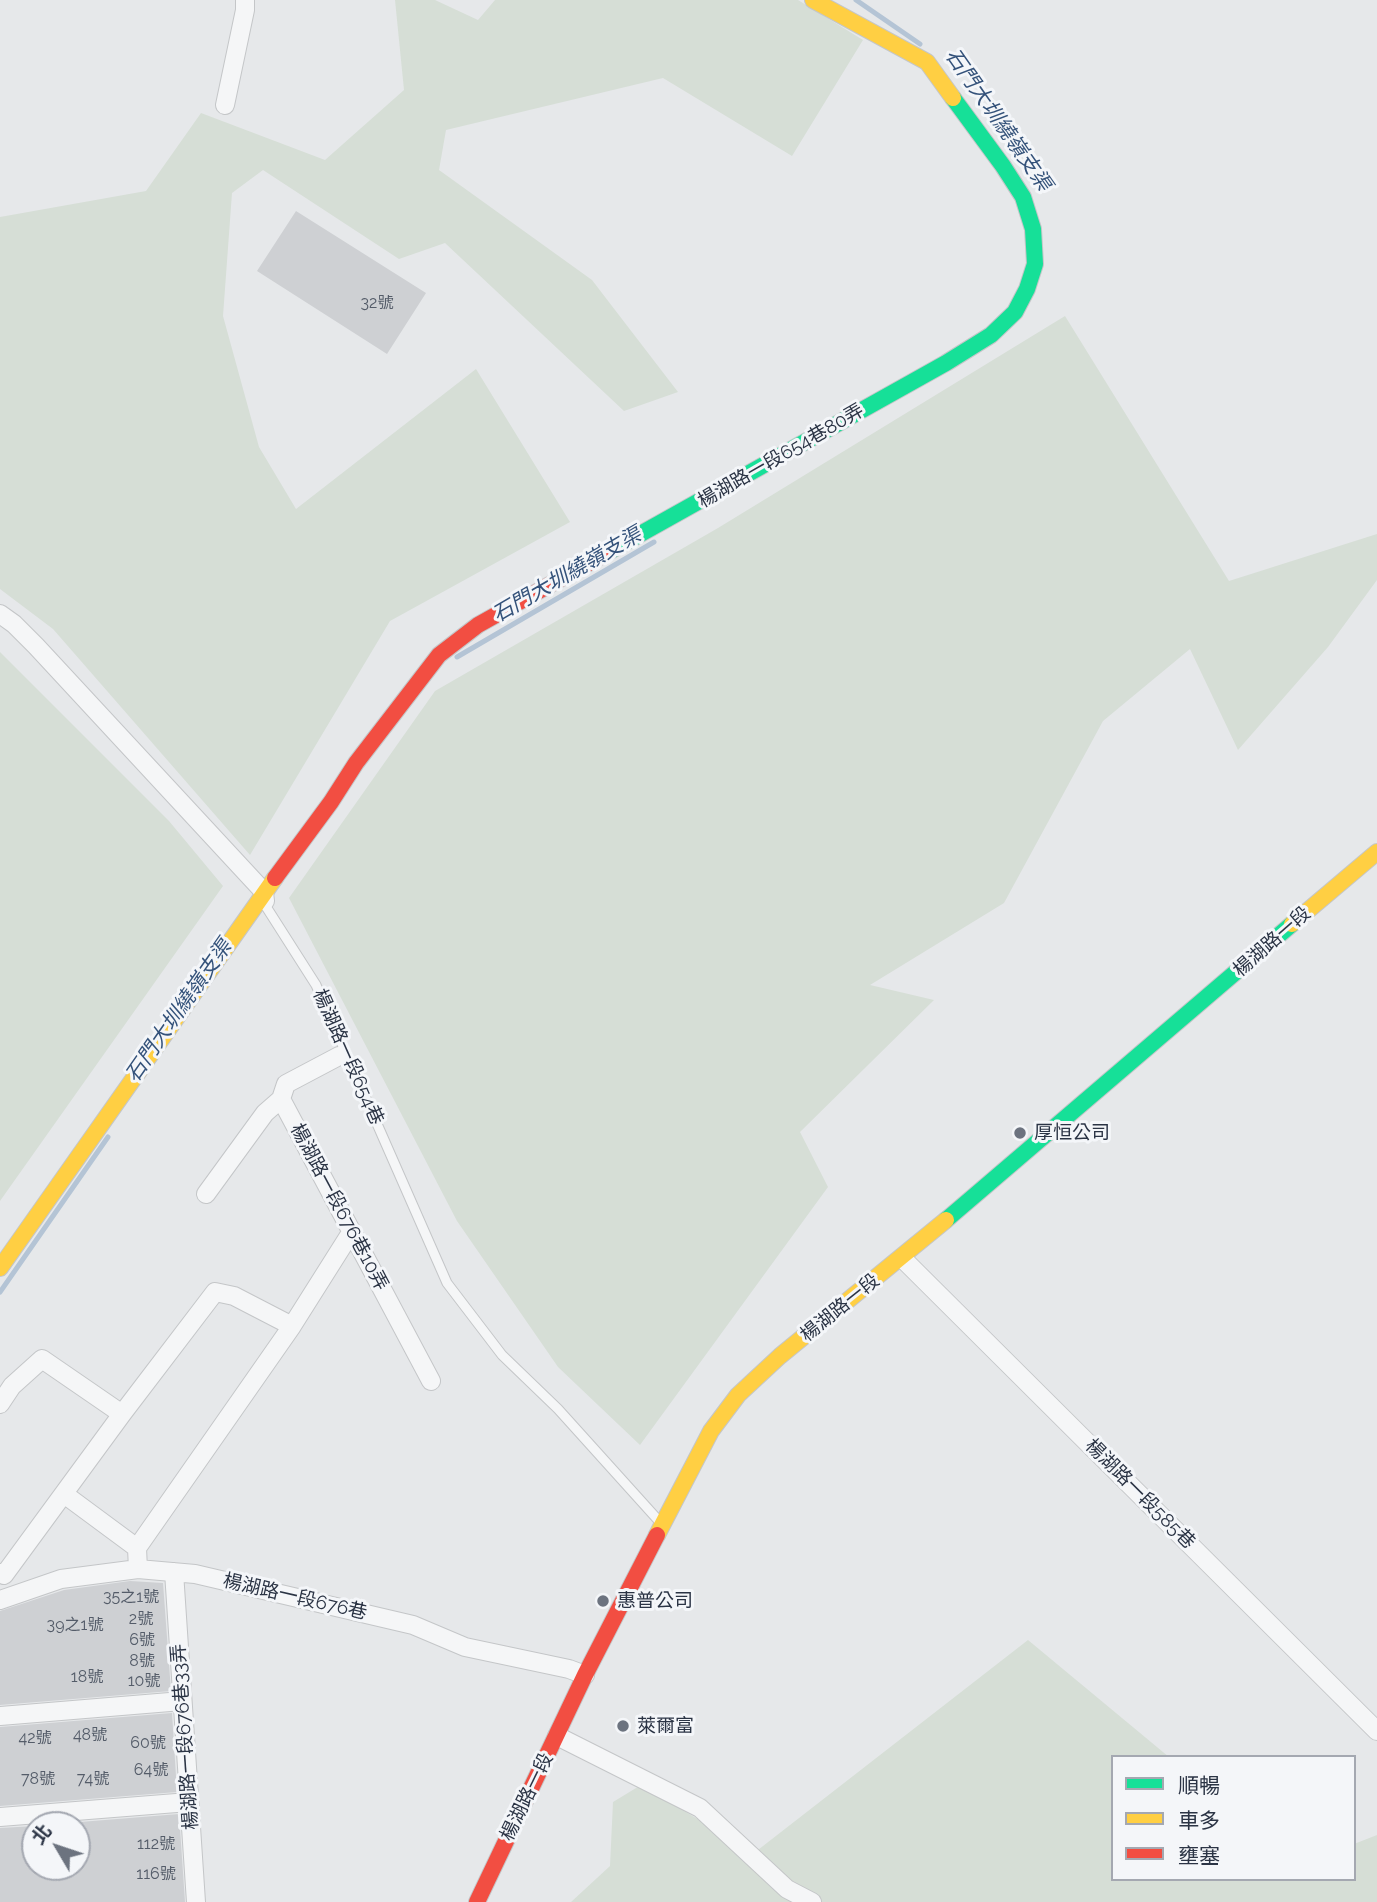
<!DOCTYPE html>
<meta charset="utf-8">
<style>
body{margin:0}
#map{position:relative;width:1377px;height:1902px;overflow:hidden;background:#e6e8ea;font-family:Raleway,"Noto Sans TC",sans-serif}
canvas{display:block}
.legend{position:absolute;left:1111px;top:1755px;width:245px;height:126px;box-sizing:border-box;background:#f4f6f9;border:2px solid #a4a8b1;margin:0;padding:9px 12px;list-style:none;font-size:21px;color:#2b3445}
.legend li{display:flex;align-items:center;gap:14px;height:35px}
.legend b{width:35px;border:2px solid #a4a8b1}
.north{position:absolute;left:21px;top:1811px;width:70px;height:70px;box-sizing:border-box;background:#f4f6f9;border:2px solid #a4a8b1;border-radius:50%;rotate:309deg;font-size:19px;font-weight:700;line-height:28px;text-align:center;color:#2b3445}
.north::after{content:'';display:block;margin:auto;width:24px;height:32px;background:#6c737f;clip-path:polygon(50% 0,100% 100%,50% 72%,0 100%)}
</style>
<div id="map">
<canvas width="1377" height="1902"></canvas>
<ul class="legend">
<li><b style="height:9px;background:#16e098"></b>順暢</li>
<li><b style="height:9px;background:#ffcf43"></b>車多</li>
<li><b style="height:9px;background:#f24e42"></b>壅塞</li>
</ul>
<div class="north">北</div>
</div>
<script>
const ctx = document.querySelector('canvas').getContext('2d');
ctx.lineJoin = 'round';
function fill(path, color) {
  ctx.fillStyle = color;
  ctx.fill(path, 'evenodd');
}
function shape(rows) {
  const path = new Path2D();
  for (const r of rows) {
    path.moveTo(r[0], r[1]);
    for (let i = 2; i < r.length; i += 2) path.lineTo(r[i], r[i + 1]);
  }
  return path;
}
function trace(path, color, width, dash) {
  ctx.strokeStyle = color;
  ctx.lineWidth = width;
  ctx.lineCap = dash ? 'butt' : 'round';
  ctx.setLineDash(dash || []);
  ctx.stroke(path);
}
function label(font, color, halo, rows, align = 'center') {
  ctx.font = font + ' Raleway,"Noto Sans TC",sans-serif';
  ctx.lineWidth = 6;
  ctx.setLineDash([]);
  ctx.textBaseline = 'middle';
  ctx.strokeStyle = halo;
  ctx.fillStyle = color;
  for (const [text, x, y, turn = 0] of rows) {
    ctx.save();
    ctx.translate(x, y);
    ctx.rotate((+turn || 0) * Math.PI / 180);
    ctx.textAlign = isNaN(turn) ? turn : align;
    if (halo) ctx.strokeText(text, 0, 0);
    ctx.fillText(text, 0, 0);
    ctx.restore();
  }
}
fill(shape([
 [395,0,435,0,478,20,495,0,798,0,863,40,792,156,663,78,446,130,439,170,592,280,678,392,624,411,445,243,399,259,263,170,232,193,223,316,259,447,296,509,476,369,570,522,390,621,250,855,53,629,0,589,0,217,146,191,201,113,325,160,404,90],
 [1065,316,1229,581,1377,534,1377,580,1328,647,1238,750,1190,649,1103,721,1004,903,870,985,934,1000,800,1132,828,1187,640,1445,558,1367,457,1221,289,898,435,691,718,528],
 [0,652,169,821,223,886,0,1201],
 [1028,1640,1169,1757,1113,1757,1113,1879,1354,1879,1354,1844,1377,1835,1377,1902,571,1902,610,1866,613,1802,641,1785,754,1853]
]), '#d6ded6');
trace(shape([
 [856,0,920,44],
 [457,657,654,542],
 [0,1292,108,1137]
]), '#b4c4d5', 5);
fill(shape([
 [296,211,426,293,387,354,257,271],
 [130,1581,163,1583,171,1691,0,1705,0,1611,64,1590],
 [172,1713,177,1792,0,1806,0,1727],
 [179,1814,185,1902,0,1902,0,1828,35,1826,35,1867,77,1867,77,1825,43,1825]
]), '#ced0d3');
const lane = shape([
 [265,905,316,985,447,1283,502,1355,558,1409,659,1521]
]);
const street = shape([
 [225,105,245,10,245,0],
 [0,614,14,624,36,646,264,892,265,901],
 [339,1056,286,1084,281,1099,431,1381],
 [206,1194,265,1113,281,1099],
 [902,1258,1377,1731],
 [0,1404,12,1386,42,1359,122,1414],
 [64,1494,137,1548],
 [138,1569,137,1548,292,1326,352,1231],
 [174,1572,196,1902],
 [0,1573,4,1575,122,1414,215,1292,234,1296,292,1326],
 [0,1600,61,1579,138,1569,195,1574,413,1625,465,1647,569,1669,585,1675],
 [0,1716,182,1701],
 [557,1736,700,1808,787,1889,812,1902],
 [0,1817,189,1802]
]);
const fast = shape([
 [610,551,946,363,991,335,1015,312,1027,289,1035,264,1033,229,1023,197,1003,166,953,98],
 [946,1220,1292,924]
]);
const slow = shape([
 [813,0,927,62,953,98],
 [1292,924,1377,852],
 [0,1268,275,878],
 [657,1535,711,1431,738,1395,780,1356,946,1220]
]);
const jam = shape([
 [275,878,331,802,356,763,439,655,478,625,610,551],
 [477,1902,585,1675,657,1535]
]);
trace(lane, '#c4c6c8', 11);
trace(street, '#c4c6c8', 20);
trace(fast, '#c4c6c8', 18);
trace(slow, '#c4c6c8', 18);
trace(jam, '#c4c6c8', 18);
trace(lane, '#f5f6f7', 9);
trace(street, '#f5f6f7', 18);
trace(fast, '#16e098', 16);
trace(slow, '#ffcf43', 16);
trace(jam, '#f24e42', 16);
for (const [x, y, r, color] of [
 [1020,1133,7,"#6c737f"],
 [603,1601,7,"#6c737f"],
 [623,1726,7,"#6c737f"]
]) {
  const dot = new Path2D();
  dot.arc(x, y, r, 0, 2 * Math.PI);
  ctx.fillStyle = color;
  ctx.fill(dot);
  trace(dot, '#f4f6f9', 2.5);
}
label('16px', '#545c69', null, [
 ["32號",377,303],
 ["35之1號",131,1597],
 ["2號",141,1619],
 ["39之1號",75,1625],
 ["6號",142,1640],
 ["8號",142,1661],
 ["18號",87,1677],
 ["10號",144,1681],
 ["48號",90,1735],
 ["42號",35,1738],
 ["60號",148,1743],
 ["64號",151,1770],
 ["78號",38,1779],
 ["74號",93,1779],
 ["112號",156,1844],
 ["116號",156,1874]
]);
label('19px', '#2b3445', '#f4f6f9', [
 ["楊湖路一段654巷80弄",781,456,-30],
 ["楊湖路一段",1272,942,-41],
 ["楊湖路一段654巷",348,1057,66],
 ["楊湖路一段676巷10弄",339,1207,62],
 ["楊湖路一段",840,1308,-39],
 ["楊湖路一段585巷",1140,1494,45],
 ["楊湖路一段676巷",295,1597,13],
 ["楊湖路一段676巷33弄",185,1737,-94],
 ["楊湖路一段",527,1797,-64]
]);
label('19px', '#2b3445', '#f4f6f9', [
 ["厚恒公司",1034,1133],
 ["惠普公司",617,1601],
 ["萊爾富",637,1726]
], 'left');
label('italic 21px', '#34527a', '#f4f6f9', [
 ["石門大圳繞嶺支渠",998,120,55],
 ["石門大圳繞嶺支渠",567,575,-30],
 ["石門大圳繞嶺支渠",179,1011,-55]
]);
</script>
